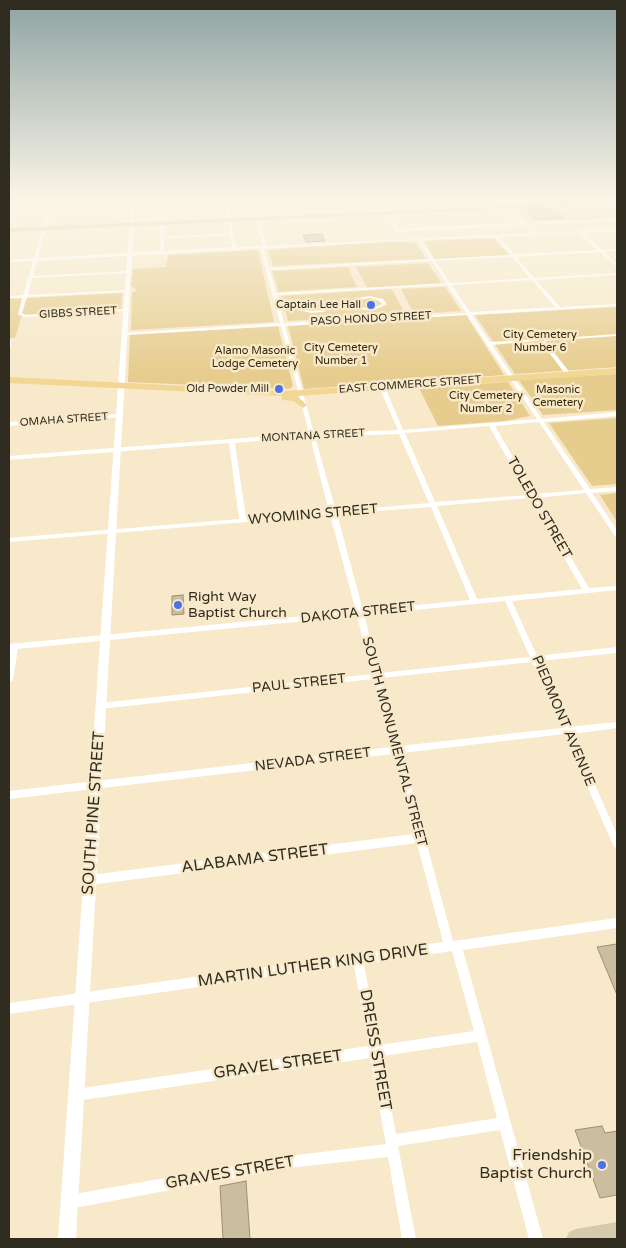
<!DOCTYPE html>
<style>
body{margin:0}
#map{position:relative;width:626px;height:1248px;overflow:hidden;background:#f7e9ca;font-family:"Varela Round",sans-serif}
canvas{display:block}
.frame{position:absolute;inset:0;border:10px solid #312c20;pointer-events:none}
</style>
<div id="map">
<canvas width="626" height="1248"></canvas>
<div class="frame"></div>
</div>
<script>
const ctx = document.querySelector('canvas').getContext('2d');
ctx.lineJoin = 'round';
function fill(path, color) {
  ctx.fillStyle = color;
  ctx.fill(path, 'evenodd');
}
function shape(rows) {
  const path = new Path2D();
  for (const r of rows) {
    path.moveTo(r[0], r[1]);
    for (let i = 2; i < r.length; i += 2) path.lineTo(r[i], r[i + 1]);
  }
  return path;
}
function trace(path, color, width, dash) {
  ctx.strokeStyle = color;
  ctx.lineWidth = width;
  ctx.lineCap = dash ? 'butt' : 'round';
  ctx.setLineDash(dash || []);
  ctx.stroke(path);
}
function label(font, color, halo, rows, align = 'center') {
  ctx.font = font + ' "Varela Round",sans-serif';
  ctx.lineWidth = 5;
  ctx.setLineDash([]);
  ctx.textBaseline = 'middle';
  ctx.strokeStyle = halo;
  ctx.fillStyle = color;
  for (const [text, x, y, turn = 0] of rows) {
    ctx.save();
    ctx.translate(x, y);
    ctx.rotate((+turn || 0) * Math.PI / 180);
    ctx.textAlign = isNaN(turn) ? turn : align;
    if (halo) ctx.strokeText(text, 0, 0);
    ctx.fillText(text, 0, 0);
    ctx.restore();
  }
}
fill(shape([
 [506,201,612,201,511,206],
 [614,204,617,206,617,218,527,222,514,208]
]), '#eeddb8');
fill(shape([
 [494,238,509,255,435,259,424,241],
 [390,241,416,243,426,259,273,266,268,250],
 [258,250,274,322,131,330,132,293,137,290,131,286,133,269,166,267,168,255],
 [428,263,442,284,367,288,356,267],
 [348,267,357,287,279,292,272,271],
 [445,287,461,311,414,314,401,289],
 [392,289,405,314,288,321,281,296],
 [122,293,121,309,22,315,15,338,9,338,9,299],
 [617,307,617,367,515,374,475,315],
 [466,315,504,375,304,389,288,326],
 [278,326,293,386,289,389,128,382,130,335],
 [617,374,617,410,543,415,519,380],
 [508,382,530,416,505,421,438,426,419,388],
 [617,418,617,484,592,486,549,423],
 [617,493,617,522,600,495]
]), '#e6cc8d');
const building = shape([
 [555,209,565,218,535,219,525,210,555,209],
 [322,234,325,241,306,242,303,235,322,234],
 [183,595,184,614,172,615,172,596,183,595],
 [617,944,617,995,597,947,617,944],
 [602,1126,605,1133,617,1131,617,1195,600,1198,575,1130,602,1126],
 [246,1181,250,1239,223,1239,220,1186,246,1181]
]);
fill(building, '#cbbe9f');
trace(building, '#9c9073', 1);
fill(shape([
 [50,201,91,201,53,203,38,258,160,251,159,201,163,201,163,209,225,206,224,201,228,201,236,247,263,246,251,201,255,201,266,246,532,233,525,225,401,231,402,233,400,234,398,233,378,201,382,201,399,229,523,223,501,201,505,201,526,223,617,219,617,221,528,225,536,233,617,229,617,231,583,233,602,250,617,249,617,251,604,252,617,264,617,267,600,252,516,257,534,278,617,273,617,275,536,280,560,307,617,304,617,306,472,315,490,342,537,339,539,340,537,341,492,345,542,419,617,412,617,416,544,422,590,489,617,487,617,491,592,493,617,530,617,537,615,536,586,493,536,498,589,588,617,586,617,590,512,601,537,656,617,647,617,653,540,661,569,727,617,722,617,728,572,734,617,834,617,848,614,847,564,734,402,753,453,941,617,918,617,928,463,950,543,1239,529,1239,500,1130,398,1146,416,1239,402,1239,388,1157,289,1168,69,1209,64,1207,62,1202,64,1197,69,1195,289,1156,386,1144,370,1058,76,1101,72,1099,70,1095,72,1091,76,1089,368,1046,354,965,9,1014,9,1003,443,942,417,843,90,885,86,883,85,880,86,877,90,875,414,834,393,754,9,799,9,791,391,747,374,679,100,709,97,708,96,706,97,704,100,703,372,674,357,616,18,649,13,679,12,681,9,682,9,644,356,611,330,515,9,542,9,538,239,519,229,443,9,460,9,456,309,433,281,326,124,335,122,334,124,333,280,323,260,248,237,250,235,251,233,250,164,254,162,255,160,254,37,261,33,276,128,271,130,272,128,273,32,278,28,295,127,290,129,291,127,292,27,297,22,313,26,315,126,309,128,310,126,311,26,317,18,315,22,298,9,298,9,296,23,295,28,278,27,277,29,276,33,261,9,262,9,260,34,258,50,204,9,205,9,203,50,201],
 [226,208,230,233,164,237,163,211,226,208],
 [579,233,597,250,514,254,499,237,534,235,536,236,538,235,579,233],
 [230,235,233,247,164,251,164,239,230,235],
 [495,237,510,255,434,259,421,240,495,237],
 [419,240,430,259,269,268,264,249,419,240],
 [512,257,530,278,450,283,435,261,512,257],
 [432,261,446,283,276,293,270,270,432,261],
 [532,280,555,307,470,312,452,285,532,280],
 [447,285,466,313,284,323,277,295,447,285],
 [467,315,537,419,403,430,385,387,382,385,379,387,398,430,314,433,285,326,467,315],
 [539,422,584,490,534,494,495,426,539,422],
 [489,426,528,495,435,502,405,433,489,426],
 [399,434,429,503,336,511,315,437,399,434],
 [310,437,329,511,246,518,235,443,310,437],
 [530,498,582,589,477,599,437,506,530,498],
 [431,507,470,600,363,610,337,514,431,507],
 [505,601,530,657,380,673,364,615,505,601],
 [532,662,561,728,400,746,381,678,532,662],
 [452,951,474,1031,379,1045,364,964,452,951],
 [477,1042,497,1118,396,1134,382,1056,477,1042],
 [279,201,283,201,284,204,352,201,354,202,284,206,289,218,287,219,285,218,279,201],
 [370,296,383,299,387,304,372,311,358,309,353,305,327,307,324,312,311,313,298,310,296,306,304,301,314,300,327,305,353,303,356,298,370,296],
 [370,298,379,301,382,304,371,309,361,307,357,304,359,300,370,298],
 [314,302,323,306,321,310,311,311,302,308,301,306,307,303,314,302],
 [617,334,617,336,545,341,571,374,568,376,566,375,541,342,544,341,544,339,546,339,617,334],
 [9,339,11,340,11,346,9,347,9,339],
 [119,414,122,416,121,417,9,426,9,422,119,414]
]), '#fff');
fill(shape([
 [131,201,135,201,76,1239,58,1239,131,201]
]), '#fff');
fill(shape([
 [617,201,617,204,9,232,9,228,617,201],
 [617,1222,617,1239,566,1239,569,1232,576,1229,617,1222]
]), '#d6caac');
fill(shape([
 [617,368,617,374,297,396,307,405,303,408,293,401,282,400,282,396,9,383,9,377,287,391,617,368]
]), '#f2d794');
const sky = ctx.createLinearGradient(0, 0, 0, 376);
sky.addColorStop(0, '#8ea3a2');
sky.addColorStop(0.53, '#fbf5e7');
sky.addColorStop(1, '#fbf5e700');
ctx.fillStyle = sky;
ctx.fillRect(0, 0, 626, 376);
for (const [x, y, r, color] of [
 [371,305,5,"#4e72e6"],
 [279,389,5,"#4e72e6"],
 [178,605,5,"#4e72e6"],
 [602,1165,5,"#4e72e6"]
]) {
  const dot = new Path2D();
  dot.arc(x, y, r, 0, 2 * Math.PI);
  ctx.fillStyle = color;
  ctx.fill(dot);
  trace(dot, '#f7e9ca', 2);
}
label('11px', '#312c20', '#f7e9ca', [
 ["Captain Lee Hall",361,305],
 ["Old Powder Mill",269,389]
], 'right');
label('11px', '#312c20', '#f7e9ca', [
 ["GIBBS STREET",78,313,-3],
 ["PASO HONDO STREET",371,319,-3],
 ["EAST COMMERCE STREET",410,385,-4],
 ["OMAHA STREET",64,420,-4],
 ["MONTANA STREET",313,436,-3]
]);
label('11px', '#362905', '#f7e9ca', [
 ["City Cemetery",540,335],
 ["Number 6",540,348],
 ["City Cemetery",341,348],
 ["Number 1",341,361],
 ["Alamo Masonic",255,351],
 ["Lodge Cemetery",255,364],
 ["Masonic",558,390],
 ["Cemetery",558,403],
 ["City Cemetery",486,396],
 ["Number 2",486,409]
]);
label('14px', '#312c20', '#f7e9ca', [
 ["TOLEDO STREET",539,508,60],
 ["WYOMING STREET",313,515,-5],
 ["DAKOTA STREET",358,613,-6],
 ["PAUL STREET",299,684,-6],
 ["PIEDMONT AVENUE",563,721,67],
 ["SOUTH MONUMENTAL STREET",394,742,75],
 ["NEVADA STREET",313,760,-7]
]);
label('14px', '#312c20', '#f7e9ca', [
 ["Right Way",188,597],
 ["Baptist Church",188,613]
], 'left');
label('16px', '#312c20', '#f7e9ca', [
 ["SOUTH PINE STREET",94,813,-86],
 ["ALABAMA STREET",255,859,-7],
 ["MARTIN LUTHER KING DRIVE",313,966,-8],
 ["DREISS STREET",375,1050,80],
 ["GRAVEL STREET",278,1065,-8],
 ["GRAVES STREET",230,1173,-10]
]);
label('16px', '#312c20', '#f7e9ca', [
 ["Friendship",592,1156],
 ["Baptist Church",592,1174]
], 'right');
</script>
